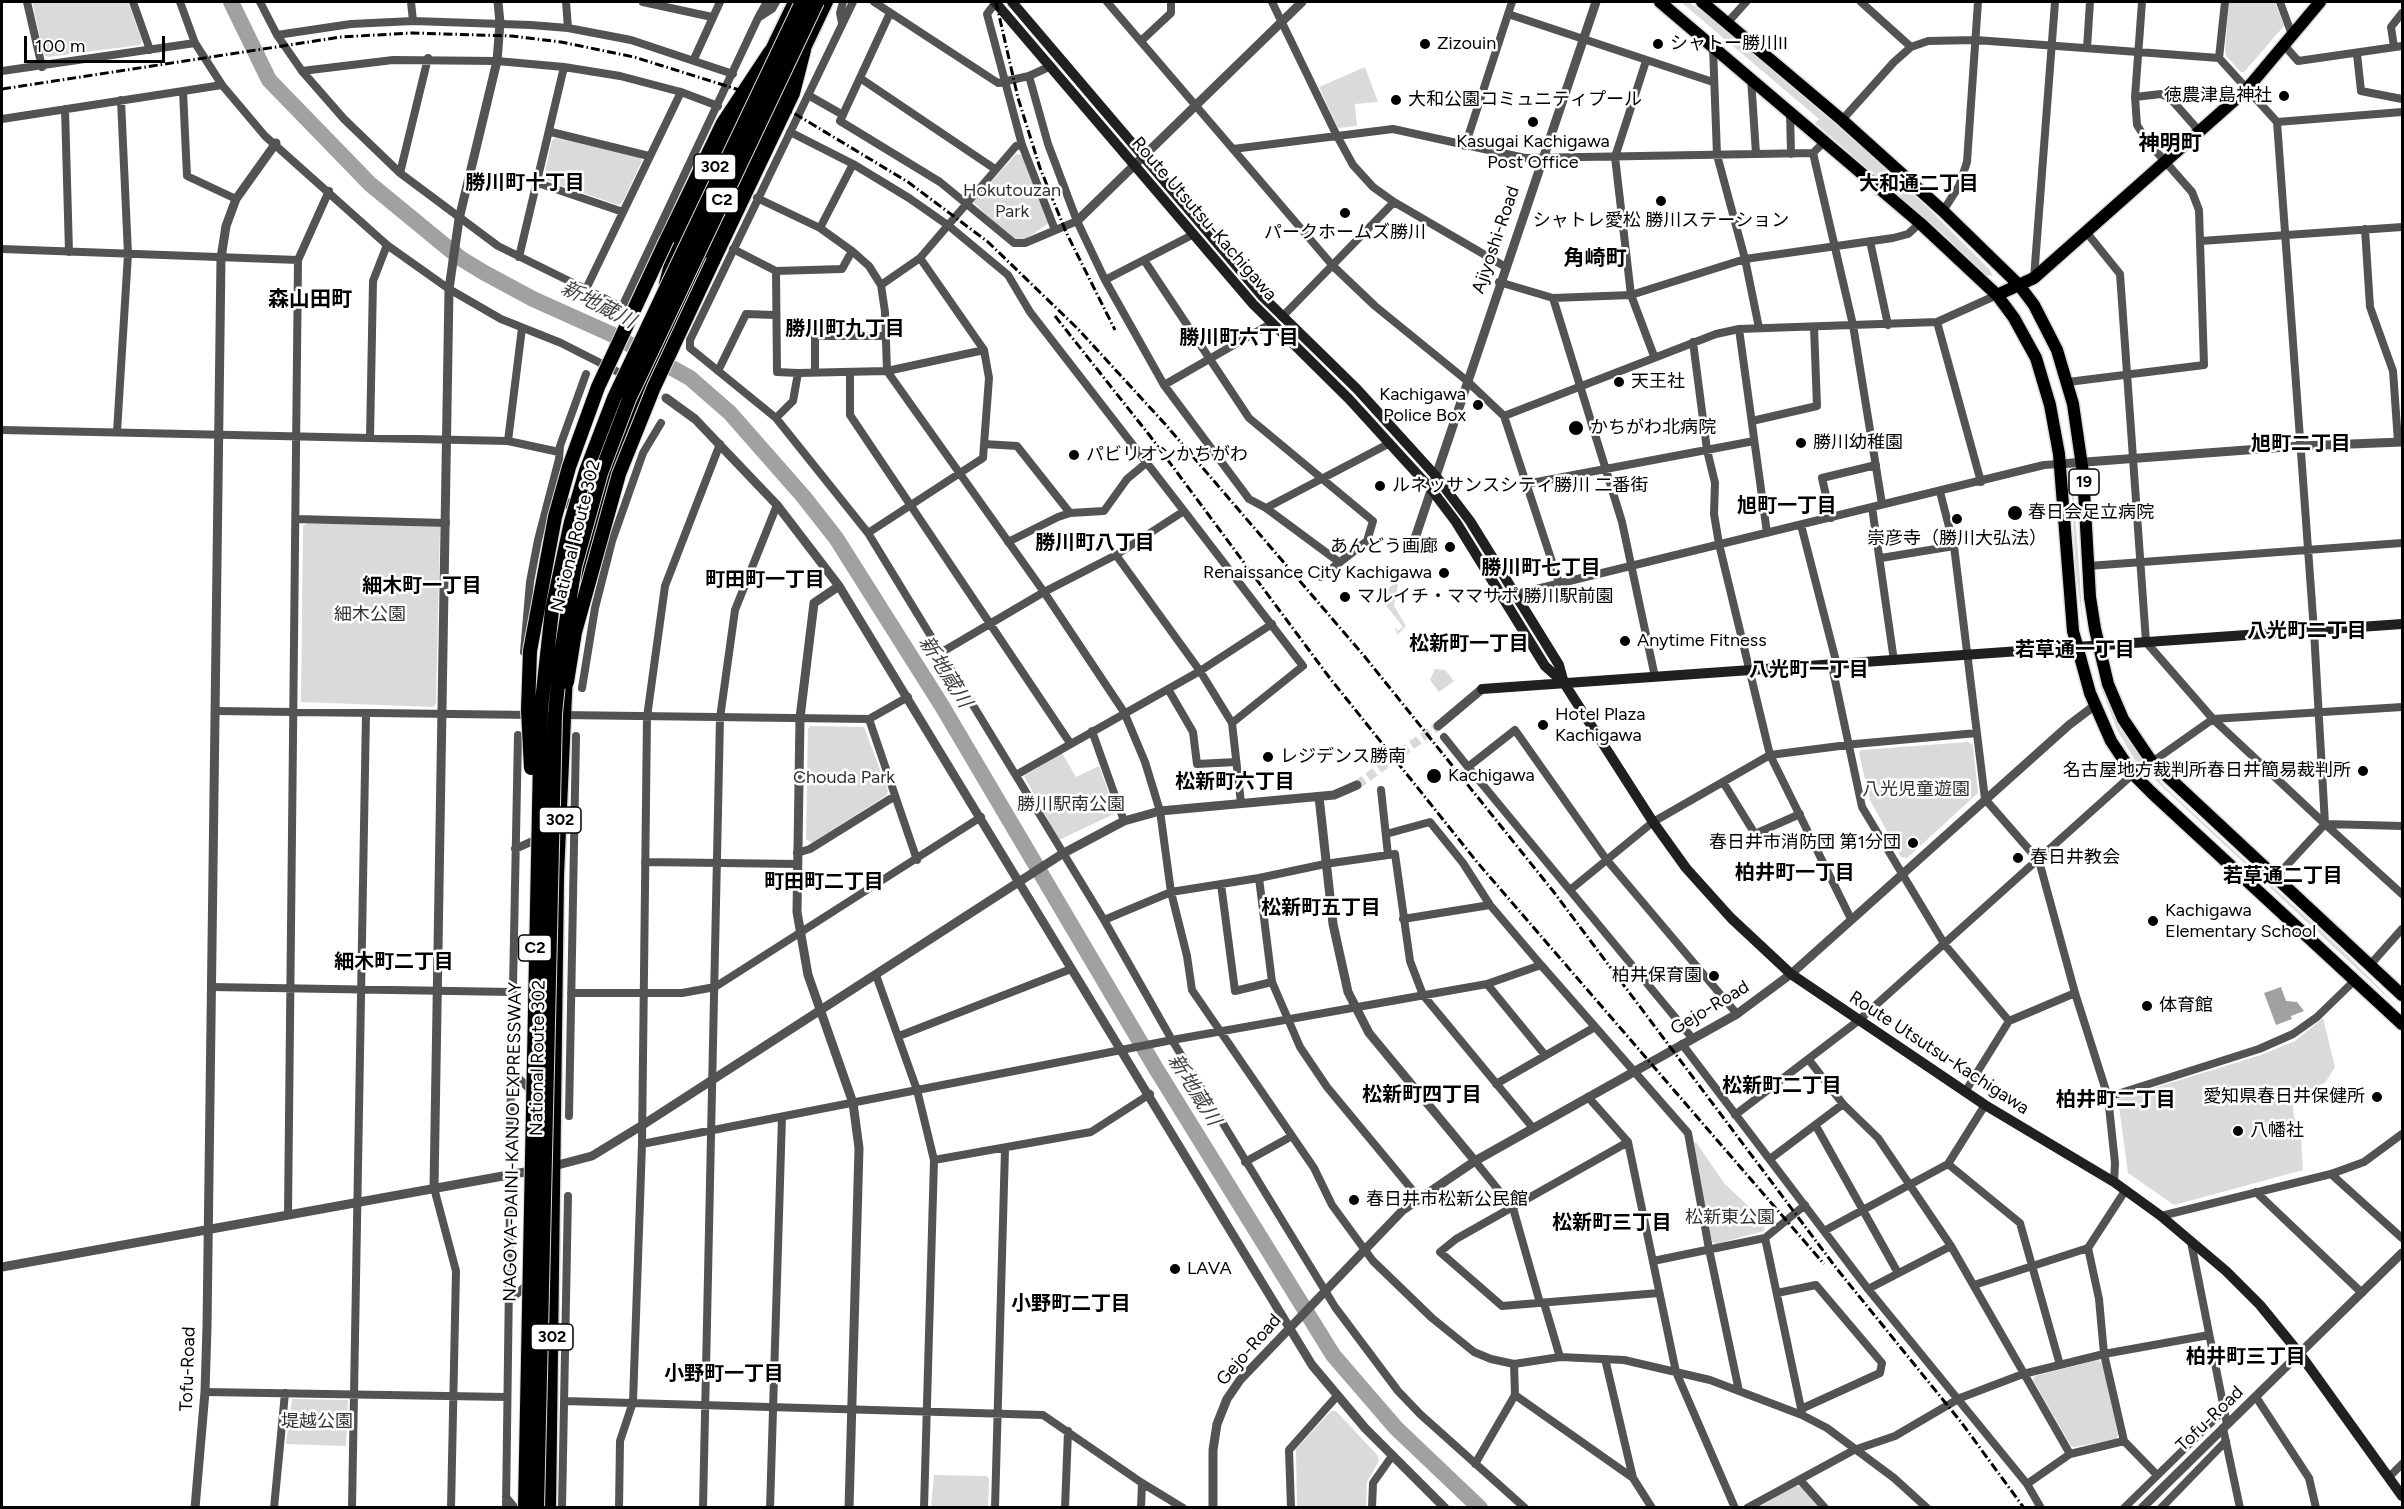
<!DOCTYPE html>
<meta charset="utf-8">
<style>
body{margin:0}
#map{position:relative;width:2404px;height:1509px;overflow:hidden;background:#fff;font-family:Figtree,sans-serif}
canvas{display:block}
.frame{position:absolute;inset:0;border:3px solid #000;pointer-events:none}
.scale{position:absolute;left:24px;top:36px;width:141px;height:27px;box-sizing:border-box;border:3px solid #000;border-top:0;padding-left:8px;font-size:18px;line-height:21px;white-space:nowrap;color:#000;-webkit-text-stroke:4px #fff;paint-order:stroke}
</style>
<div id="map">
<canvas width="2404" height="1509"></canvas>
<div class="frame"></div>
<div class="scale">100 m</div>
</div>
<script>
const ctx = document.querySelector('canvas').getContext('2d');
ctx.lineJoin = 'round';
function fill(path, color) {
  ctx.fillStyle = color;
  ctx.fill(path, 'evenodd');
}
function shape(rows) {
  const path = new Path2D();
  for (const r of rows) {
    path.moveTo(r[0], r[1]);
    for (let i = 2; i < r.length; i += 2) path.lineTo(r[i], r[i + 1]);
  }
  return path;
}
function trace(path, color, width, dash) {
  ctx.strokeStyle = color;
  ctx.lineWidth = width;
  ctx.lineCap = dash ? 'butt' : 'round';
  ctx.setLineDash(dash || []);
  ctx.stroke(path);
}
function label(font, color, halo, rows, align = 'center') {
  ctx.font = font + ' Figtree,"Noto Sans JP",sans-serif';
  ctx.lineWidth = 5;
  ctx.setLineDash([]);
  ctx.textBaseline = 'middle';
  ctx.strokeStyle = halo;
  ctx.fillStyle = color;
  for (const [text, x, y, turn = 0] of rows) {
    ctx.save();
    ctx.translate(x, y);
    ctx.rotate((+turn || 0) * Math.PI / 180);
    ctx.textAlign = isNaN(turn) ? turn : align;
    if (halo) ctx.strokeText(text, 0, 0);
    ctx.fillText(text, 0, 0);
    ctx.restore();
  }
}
fill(shape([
 [32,2,128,2,142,41,140,45,48,57,44,55],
 [1681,2,1689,2,1718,24,1856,142,1928,208,1989,269,1993,276,1985,275,1942,233,1815,123,1819,119],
 [2229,2,2275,2,2284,26,2244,72,2241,72,2227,57,2225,51],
 [1365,67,1378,102,1355,104,1357,126,1338,128,1319,87],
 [556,138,640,157,642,161,622,203,618,205,545,180,544,176,552,140],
 [1016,154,1022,155,1049,223,1024,240,1014,240,973,202],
 [2071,483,2073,483,2083,624,2076,572],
 [307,523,440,527,436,704,433,707,301,702,303,526],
 [1395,583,1398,584,1394,606,1406,626,1397,635,1395,627,1398,631,1403,627,1381,599,1383,593],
 [1435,669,1445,670,1454,681,1439,692,1430,680],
 [2095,671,2120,729,2164,786,2348,956,2402,1011,2136,762,2117,730],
 [810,726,864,727,888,791,887,795,812,843,806,839,808,729],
 [1968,742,1973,745,1978,793,1907,858,1901,857,1870,800,1859,753,1861,750],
 [1062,753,1076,777,1099,766,1116,813,1059,840,1024,776],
 [2323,1018,2335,1067,2325,1083,2292,1097,2294,1118,2300,1123,2303,1170,2174,1205,2128,1173,2118,1099,2261,1055,2295,1041],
 [1696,1142,1724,1183,1765,1222,1764,1231,1716,1244,1712,1242,1692,1144],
 [2098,1360,2103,1363,2118,1435,2116,1439,2075,1447,2071,1446,2033,1380,2035,1376],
 [292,1399,348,1400,346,1446,286,1444],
 [1331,1411,1336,1411,1378,1456,1379,1461,1367,1482,1366,1507,1297,1507,1296,1449],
 [934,1475,986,1476,989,1479,988,1507,931,1507],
 [1796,1486,1801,1487,1819,1507,1758,1507]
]), '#dadada');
fill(shape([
 [2281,987,2286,1001,2297,1002,2304,1011,2291,1016,2292,1019,2276,1025,2264,993]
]), '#a1a1a1');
trace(shape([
 [231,2,269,80,370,184,460,258,483,272,533,299,611,334,690,378,730,413,803,496,836,538,942,706,1155,1067,1333,1355,1396,1428,1480,1508]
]), '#a1a1a1', 16);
trace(shape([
 [1357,785,1438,726]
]), '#d9d9d9', 9, [9, 4.5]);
const primary = shape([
 [1997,295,2034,278,2246,90,2320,2]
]);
const trunk = shape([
 [1660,2,1920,223,1997,295,2014,318,2036,358,2050,405,2059,454,2073,631,2090,693,2111,741,2133,774,2152,793,2402,1024],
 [1702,2,1842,120,1943,211,2019,285,2034,305,2057,350,2073,404,2083,473,2090,597,2095,629,2108,684,2123,719,2152,762,2402,995],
 [766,60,794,2],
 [665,284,671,260,754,84],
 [574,616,594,523,635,404,827,2],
 [550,1508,558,875,567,672]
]);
const motorway = shape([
 [667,239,723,123,770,52],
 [713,261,793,93,804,50]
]);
trace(primary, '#dbdbdb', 15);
trace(trunk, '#dbdbdb', 15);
trace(motorway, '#dbdbdb', 16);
trace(shape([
 [27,2,42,67],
 [133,2,150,50],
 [180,2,195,43,222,85,265,136,387,245,449,289,501,319,561,343,626,376],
 [260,2,277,35,302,71,344,119,400,173,498,246,622,307,758,18,772,9,776,2],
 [411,2,413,21],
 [566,2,568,28],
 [643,2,712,17],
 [853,2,690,340,690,348,776,418,868,533,1104,920,1172,1040,1335,1307,1398,1391,1420,1414,1525,1508],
 [874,2,998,83,1029,76,1051,66],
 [996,2,987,14,1022,145],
 [1107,2,1333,266,1375,306,1466,380,1504,416,1559,583],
 [1272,2,1336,134,1353,165,1373,187,1394,202,1504,266],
 [1861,2,1911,47],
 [2225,2,2219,58,2277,122,2314,631,2325,824,2402,894],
 [2280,2,2292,35],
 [890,13,840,121,940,182,1014,243,1025,243,1077,221],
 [1508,14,1713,82],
 [759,16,767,2],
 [1728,22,1746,2],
 [842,23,840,13,843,2],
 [277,35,351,24,413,21,531,25,568,28,631,40,733,74],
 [1141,41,1171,13,1171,2],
 [2284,45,2298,61,2402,46],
 [1713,47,1717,155,1745,259,1759,328],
 [2394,47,2391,27,2402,13],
 [2087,48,2090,2],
 [2357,54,2361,91,2402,99],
 [694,59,720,2],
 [1646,61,1615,157,1631,295,1654,356],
 [2,71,195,43],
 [302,71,393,60,497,61,564,67,620,76,681,92,718,106],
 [1029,76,1048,144,1077,221,1105,280,1164,385,1249,499,1266,508,1339,562],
 [860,78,995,169],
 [1751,78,1756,154],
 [183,91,187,176,236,199],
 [808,95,843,115],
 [2135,97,2161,94,2170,98,2200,132],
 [65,109,69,252],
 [1790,112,1791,154],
 [2,119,222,85],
 [1842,120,1894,62,1911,47,1928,41,1976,40,2219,58],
 [2277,122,2402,112],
 [551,132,649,156],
 [790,132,853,164,909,198,949,226,1008,275,1030,312,1184,511,1116,555,1044,592,942,652],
 [1465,146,1512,2],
 [1233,149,1393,129,1525,158,1813,153,1824,142],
 [1813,153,1853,325,1882,504],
 [400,173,428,58],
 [538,183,623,212],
 [757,198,820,228,852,251,869,266,881,285,885,312,887,371,1044,592,1124,712,1145,762,1160,811,1171,892,1187,956,1192,990,1314,1168,1332,1205,1373,1261,1432,1318,1474,1352,1491,1359,1514,1364,1560,1357,1624,1360,1710,1380,1802,1415,1827,1428,1894,1478,1927,1508],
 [1943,211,1959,186,1967,162,1978,2],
 [820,228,853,164],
 [2365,229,2370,307,2393,371,2398,442],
 [2087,233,2120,274,2146,642,2213,719,2325,824,2402,826],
 [1870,241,1888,325],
 [2201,241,2402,227],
 [2,249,298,260],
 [733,249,776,271,842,269,852,251],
 [519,257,564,67],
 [1144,260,1249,418,1373,521,1367,541,1321,577],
 [776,271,777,372,798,373],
 [2034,278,2055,2],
 [1105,280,1194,234],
 [1499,282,1553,298,1622,522,1655,677],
 [881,285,920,258,1016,146,1022,145,1055,230],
 [586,289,681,92],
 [1553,298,1631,295,1745,259,1893,238,1908,234,1920,223],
 [1282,317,1394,202],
 [1937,322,1981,482],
 [1739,329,1767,533],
 [1693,342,1707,450,1715,483,1714,514,1719,544,1770,755,1851,919],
 [718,371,746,314,775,315],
 [815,372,815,336,886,336],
 [850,372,850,415,1070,743],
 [2068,382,2204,365,2199,210,2192,192,2147,141,2137,125,2135,97,2142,2],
 [1164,385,1272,323],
 [1504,416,1716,334,1739,329,1937,322,1997,295],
 [776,418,793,401,798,373,887,371,984,350],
 [1752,421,1817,406,1814,327],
 [2,430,508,441,559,452],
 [117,432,128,254,121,100],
 [370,438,373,281,387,245],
 [508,441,522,328],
 [984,444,1017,446,1070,513],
 [1526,484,1754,441],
 [1940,492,1954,546,1985,799,2039,861,2075,993,2108,1097,2115,1163,2114,1182],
 [1872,507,1894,661],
 [1266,508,1390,443],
 [556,509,597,490],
 [1184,511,1303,666,1232,723],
 [1831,518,1822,478,1876,465],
 [296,519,446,523],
 [1801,525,1837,665],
 [868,533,983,458,989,378,984,350,920,258],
 [1008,542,1058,517,1070,513,1104,511,1127,479,1145,464],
 [1116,555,1200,671,1232,723,1241,803],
 [1881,558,1954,546],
 [2088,566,2402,543],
 [1512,595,2044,465,2059,464],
 [524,652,530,582,538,540,559,459,560,446,586,374],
 [1832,666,1862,807,1945,945,2009,1021],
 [582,688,595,608,612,541,643,453,661,423],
 [1168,689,1193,732,1197,764,1236,762],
 [216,711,532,715],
 [562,715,869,719,908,697],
 [869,719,917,860],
 [1092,731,1124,821],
 [1444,737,1468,767],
 [2152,762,2213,719,2402,707],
 [1016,775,1200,671,1272,624],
 [1723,782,1755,834,1800,814],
 [1381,790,1388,855],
 [1386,834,1430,822,1463,863,1490,905,1541,965],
 [515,849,555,831],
 [797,853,810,849,895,796],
 [645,862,797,864],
 [2275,878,2325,824],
 [1221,884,1235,991,1272,982],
 [1570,890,1653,822,1770,755,1855,744,1977,733],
 [1403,919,1490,905],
 [1104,920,1171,892,1259,878],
 [2370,965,2402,929],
 [876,975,917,1090,934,1160,924,1508],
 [1487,984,1545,1055],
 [211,987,512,992],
 [571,993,682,993,715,987,981,817],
 [899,1036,1071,969],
 [1693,1039,1468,767,1515,730,1606,859,1737,1014],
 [1682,1044,1868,1289,2027,1484,2041,1508],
 [1809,1060,1843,1104,1878,1138,1951,1246,2070,1454],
 [511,1070,533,1093],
 [1496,1084,1595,1027],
 [1965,1092,2009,1021,2075,993],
 [1588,1097,1628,1142,1676,1372,1735,1508],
 [2108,1097,2259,1049,2293,1034,2317,1017,2354,981],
 [1735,1115,1858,1021,2133,774],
 [569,1116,576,736],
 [1816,1126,1898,1273],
 [510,1138,518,735],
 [1628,1142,1456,1239,1440,1252,1502,1306,1659,1293],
 [642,1144,1172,1040,1487,984,1541,965,1688,1133,1709,1249,1739,1391],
 [1770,1159,1843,1104],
 [934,1160,1091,1132,1150,1094],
 [1475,1161,1513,1208,1540,1303],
 [1245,1162,1292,1136],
 [1948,1164,2020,1223,2060,1365],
 [2331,1174,2402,1238],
 [434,1188,456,1271,451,1508],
 [2125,1191,2088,1248,2099,1299,2104,1354,2124,1441,2157,1475],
 [2256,1192,2362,1293],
 [1419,1198,1327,1087,1300,1047,1272,982,1259,878,1325,864,1395,854,1410,961,1423,995,1533,1128],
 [288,1215,298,260,329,191],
 [2161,1216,2331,1174,2364,1162,2402,1134],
 [1824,1231,1948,1164,1985,1105],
 [1765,1238,1802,1413],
 [2191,1242,2227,1424],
 [1653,1261,1765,1238,1805,1205],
 [1974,1285,2088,1248],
 [1868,1289,1951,1246],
 [1777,1293,1816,1285,1882,1363,1880,1373,1801,1409],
 [509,1301,530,1282],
 [1544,1303,1560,1357],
 [1605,1359,1633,1478,1652,1508],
 [205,1392,507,1397],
 [1515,1395,1633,1478],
 [2256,1397,2309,1478,2316,1508],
 [564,1401,1043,1415,1142,1483,1183,1508],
 [2223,1428,2240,1508],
 [1475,1464,1515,1395,1514,1364],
 [2389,1477,2402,1464],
 [1800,1480,1825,1508],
 [2027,1484,2070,1454,2124,1441],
 [506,1497,515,1508],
 [274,1508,285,1393],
 [352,1508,366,713],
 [506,1508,510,1206],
 [562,1508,568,1196],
 [619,1508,620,1441,633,1402,642,1144,647,717,665,586,720,444],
 [703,1508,720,718,735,610,777,505],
 [770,1508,782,1117],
 [995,1508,1005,1149],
 [1065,1508,1068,1431],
 [1141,1508,1142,1483],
 [1291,1508,1289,1450,1337,1396],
 [1372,1508,1373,1483,1392,1456],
 [1747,1508,1854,1450,1895,1436,1960,1398,2023,1374,2104,1354,2209,1335],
 [2124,1508,2224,1410],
 [2161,1508,2226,1441]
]), '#535353', 8);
trace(shape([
 [1077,221,1302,2],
 [666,398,695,419,777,505,839,586,1312,1365,1365,1428,1445,1508],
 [2059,464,2300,446,2402,442],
 [1412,547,1596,2],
 [839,586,814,603,800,718,797,912,808,975,853,1103,859,1148,849,1508],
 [1438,726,1482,689],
 [1319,797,1333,924,1348,992,1369,1033,1475,1161],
 [550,1167,592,1156,641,1126,1062,854,1124,821,1160,811,1334,795,1357,785],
 [434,1188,449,289,459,219,497,61,500,23,498,2],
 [2,1267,536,1170],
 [195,1508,205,1392,207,1327,221,258,226,226,236,199,276,143],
 [1213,1508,1213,1450,1217,1424,1227,1399,1240,1380,1403,1210,1475,1161,1737,1014,1791,974,2069,725,2094,706],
 [2142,1508,2402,1253]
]), '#535353', 9);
trace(shape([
 [995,2,1253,304,1349,399,1431,489,1456,522,1545,666,1564,683,1653,822,1686,868,1731,918,1791,974,1985,1105,2114,1182,2161,1216,2226,1271,2260,1305,2300,1354,2402,1496],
 [1012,2,1263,297,1357,389,1435,475,1470,521,1559,665,1564,683],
 [1482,689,2402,624]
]), '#202020', 10);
trace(primary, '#000', 12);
trace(trunk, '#000', 12);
trace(motorway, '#000', 14);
trace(shape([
 [996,2,1018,98,1040,168,1066,232,1115,330],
 [2,89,341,37,412,33,512,36,561,42,634,57,749,93,797,115,908,182,988,242,1078,329,1165,424,1365,657,1553,891,1837,1269,1961,1422,2024,1508],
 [1055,316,1150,436,1329,677,1477,862,1824,1264]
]), '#000', 3, [9, 3, 1.5, 3]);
const motorwayBridge = shape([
 [567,682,575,632,619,474,654,387,713,261],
 [531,768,528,710,530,651,555,517,569,467,598,387,667,239],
 [525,1508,541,710,552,610,571,522,586,471,614,398,802,2],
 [537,1508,555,714,561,654,575,566,601,473,629,399,817,2]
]);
trace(motorwayBridge, '#dbdbdb', 16, []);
trace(motorwayBridge, '#000', 14);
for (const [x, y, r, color] of [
 [1425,44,6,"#000"],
 [1658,44,6,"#000"],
 [2284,96,6,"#000"],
 [1396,100,6,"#000"],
 [1533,122,6,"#000"],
 [1661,201,6,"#000"],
 [1345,213,6,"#000"],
 [1619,382,6,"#000"],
 [1478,405,6,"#000"],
 [1576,428,8,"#000"],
 [1801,443,6,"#000"],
 [1074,455,6,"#000"],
 [1380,486,6,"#000"],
 [2015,513,8,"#000"],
 [1957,519,6,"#000"],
 [1450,547,6,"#000"],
 [1444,573,6,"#000"],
 [1345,597,6,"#000"],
 [1625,641,6,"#000"],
 [1543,725,6,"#000"],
 [1268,757,6,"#000"],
 [2363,771,6,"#000"],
 [1434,776,8,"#000"],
 [1913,843,6,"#000"],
 [2018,858,6,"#000"],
 [2153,921,6,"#000"],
 [1714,976,6,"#000"],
 [2147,1006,6,"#000"],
 [2377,1097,6,"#000"],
 [2238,1131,6,"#000"],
 [1354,1200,6,"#000"],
 [1175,1269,6,"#000"]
]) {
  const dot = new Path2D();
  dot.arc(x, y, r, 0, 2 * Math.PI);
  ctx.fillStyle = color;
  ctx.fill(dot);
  trace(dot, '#fff', 2);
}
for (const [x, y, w] of [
 [715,167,42],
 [722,200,33],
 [2084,482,30],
 [560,820,42],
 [535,948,33],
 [552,1337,42]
]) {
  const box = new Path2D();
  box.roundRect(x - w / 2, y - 13, w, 26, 4.5);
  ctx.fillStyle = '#fff';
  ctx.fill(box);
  trace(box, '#000', 1.5);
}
label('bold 16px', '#000', null, [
 ["302",715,167],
 ["C2",722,200],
 ["19",2084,482],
 ["302",560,820],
 ["C2",535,948],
 ["302",552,1337]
]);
label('18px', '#000', '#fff', [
 ["Zizouin",1437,44],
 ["シャトー勝川II",1670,44],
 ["徳農津島神社",2272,96,"right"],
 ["大和公園コミュニティプール",1408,100],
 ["Kasugai Kachigawa",1533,142,"center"],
 ["Post Office",1533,163,"center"],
 ["シャトレ愛松 勝川ステーション",1661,221,"center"],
 ["パークホームズ勝川",1345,233,"center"],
 ["天王社",1631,382],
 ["Kachigawa",1466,395,"right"],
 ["Police Box",1466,416,"right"],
 ["かちがわ北病院",1590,428],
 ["勝川幼稚園",1813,443],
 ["パビリオンかちがわ",1086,455],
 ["ルネッサンスシティ勝川 二番街",1392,486],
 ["春日会足立病院",2028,513],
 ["崇彦寺（勝川大弘法）",1957,539,"center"],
 ["あんどう画廊",1438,547,"right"],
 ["Renaissance City Kachigawa",1432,573,"right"],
 ["マルイチ・ママサポ 勝川駅前園",1357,597],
 ["Anytime Fitness",1637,641],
 ["Hotel Plaza",1555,715],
 ["Kachigawa",1555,736],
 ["レジデンス勝南",1280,757],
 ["名古屋地方裁判所春日井簡易裁判所",2351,771,"right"],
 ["Kachigawa",1448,776],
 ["春日井市消防団 第1分団",1901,843,"right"],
 ["春日井教会",2030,858],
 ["Kachigawa",2165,911],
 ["Elementary School",2165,932],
 ["柏井保育園",1702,976,"right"],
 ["体育館",2159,1006],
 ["愛知県春日井保健所",2365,1097,"right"],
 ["八幡社",2250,1131],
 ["春日井市松新公民館",1366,1200],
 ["LAVA",1187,1269]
], 'left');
label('18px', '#313131', '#fff', [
 ["Hokutouzan",1012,191],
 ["Park",1012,212],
 ["細木公園",370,615],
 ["Chouda Park",844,778],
 ["八光児童遊園",1916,790],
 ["勝川駅南公園",1071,805],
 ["松新東公園",1730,1218],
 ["堤越公園",317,1422]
]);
label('18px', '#000', '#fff', [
 ["Route Utsutsu-Kachigawa",1204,219,49],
 ["Ajiyoshi-Road",1496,240,-71],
 ["National Route 302",576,536,-76],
 ["Gejo-Road",1710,1008,-31],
 ["Route Utsutsu-Kachigawa",1939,1053,33],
 ["National Route 302",538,1058,-89],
 ["NAGOYA-DAINI-KANJO EXPRESSWAY",513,1142,-89],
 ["Gejo-Road",1249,1350,-49],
 ["Tofu-Road",188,1369,-88],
 ["Tofu-Road",2210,1419,-44]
]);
label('bold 20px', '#000', '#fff', [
 ["勝川町十丁目",525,183],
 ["大和通二丁目",1919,184],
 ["勝川町九丁目",845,329],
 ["勝川町六丁目",1239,338],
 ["旭町二丁目",2301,444],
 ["旭町一丁目",1787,506],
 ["勝川町八丁目",1095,543],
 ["勝川町七丁目",1541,568],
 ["町田町一丁目",765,580],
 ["細木町一丁目",422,586],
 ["八光町二丁目",2307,631],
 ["松新町一丁目",1469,644],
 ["若草通一丁目",2075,650],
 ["八光町一丁目",1809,670],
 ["松新町六丁目",1235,782],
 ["柏井町一丁目",1795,873],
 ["若草通二丁目",2283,876],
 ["町田町二丁目",824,882],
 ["松新町五丁目",1321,908],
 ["細木町二丁目",394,962],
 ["松新町二丁目",1782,1086],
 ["松新町四丁目",1422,1095],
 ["柏井町二丁目",2116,1100],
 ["松新町三丁目",1612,1223],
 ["小野町二丁目",1071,1304],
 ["柏井町三丁目",2246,1357],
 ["小野町一丁目",724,1374]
]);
label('italic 20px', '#424242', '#fff', [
 ["新地蔵川",598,305,27],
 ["新地蔵川",945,672,58],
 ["新地蔵川",1194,1090,58]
]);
label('bold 21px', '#000', '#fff', [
 ["神明町",2170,144],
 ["角崎町",1595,259],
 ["森山田町",310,300]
]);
</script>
